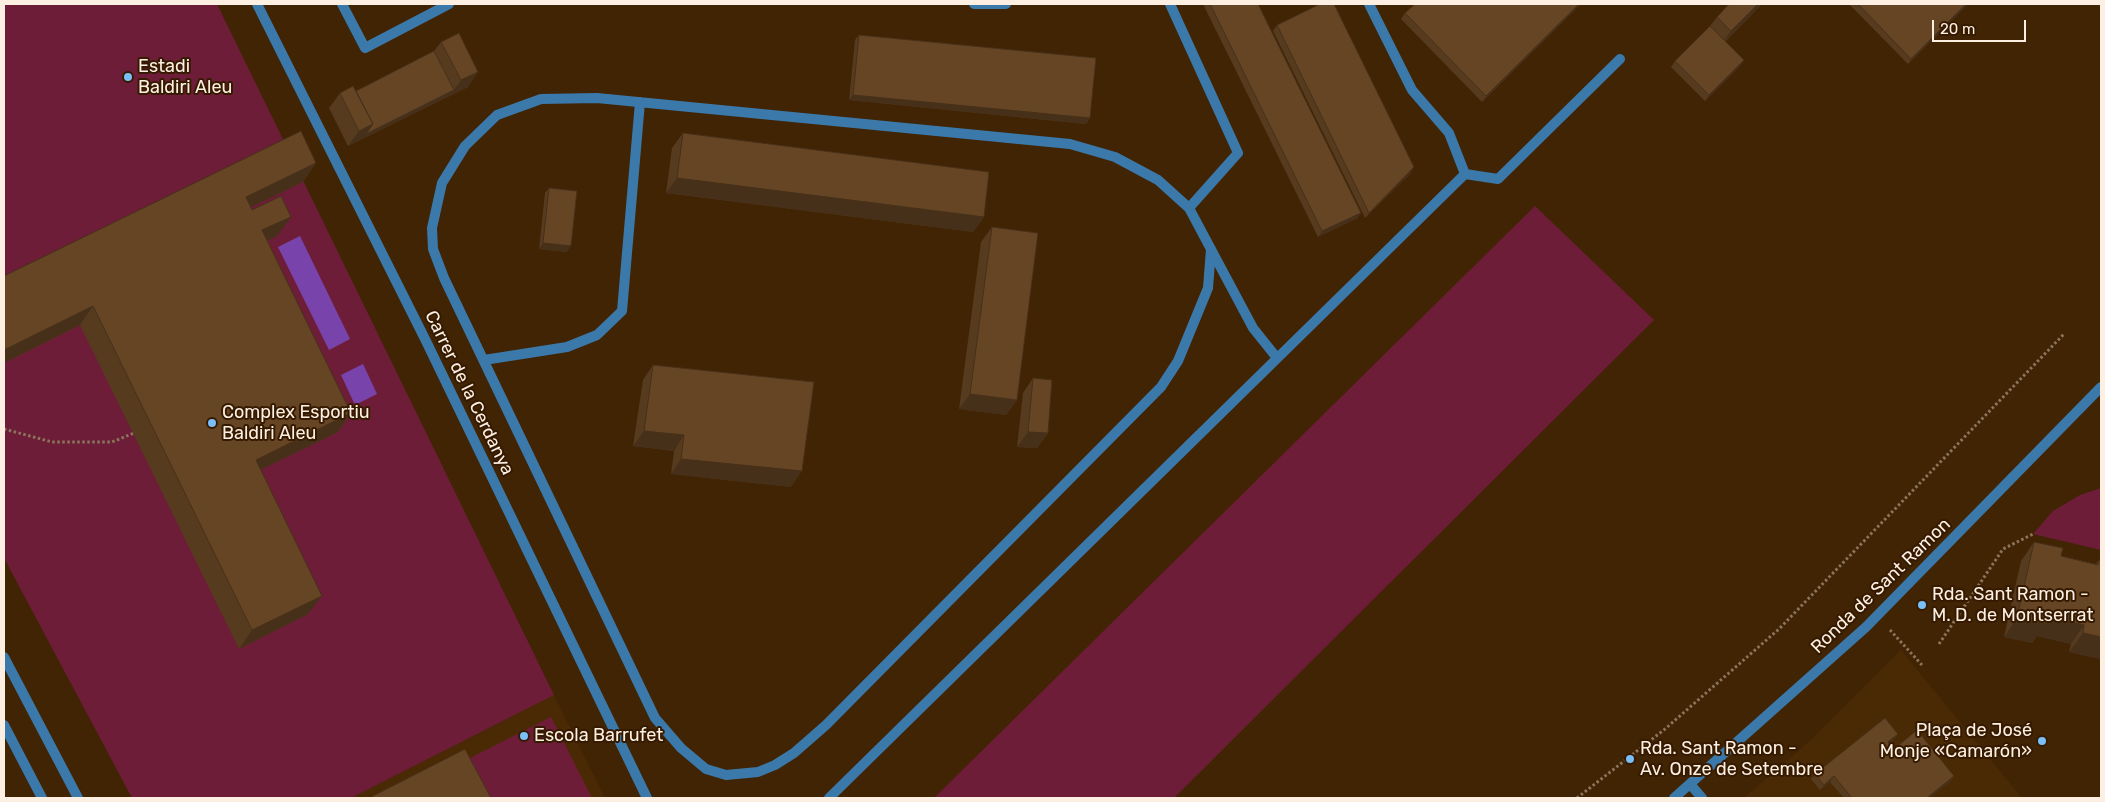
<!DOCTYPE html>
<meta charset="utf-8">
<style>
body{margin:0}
#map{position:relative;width:2105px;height:802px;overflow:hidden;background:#402404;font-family:Rubik,sans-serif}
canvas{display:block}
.frame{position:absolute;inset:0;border:5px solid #fdefe2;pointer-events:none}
.scale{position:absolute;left:1932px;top:20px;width:94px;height:22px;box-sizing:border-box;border:2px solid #fdefe2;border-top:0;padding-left:6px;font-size:15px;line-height:18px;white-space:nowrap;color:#fdefe2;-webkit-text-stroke:4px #351a00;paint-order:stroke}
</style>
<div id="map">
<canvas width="2105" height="802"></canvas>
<div class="frame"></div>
<div class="scale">20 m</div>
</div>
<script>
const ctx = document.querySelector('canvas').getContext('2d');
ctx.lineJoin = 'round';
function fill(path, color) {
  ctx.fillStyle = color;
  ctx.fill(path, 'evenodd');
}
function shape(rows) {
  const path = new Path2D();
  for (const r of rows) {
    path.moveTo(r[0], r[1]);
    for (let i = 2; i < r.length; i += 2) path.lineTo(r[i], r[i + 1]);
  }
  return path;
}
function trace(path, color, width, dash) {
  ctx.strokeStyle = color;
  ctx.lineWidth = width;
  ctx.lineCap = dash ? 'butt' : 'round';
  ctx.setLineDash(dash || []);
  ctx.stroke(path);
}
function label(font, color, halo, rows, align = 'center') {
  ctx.font = font + ' Rubik,sans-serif';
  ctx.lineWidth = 4;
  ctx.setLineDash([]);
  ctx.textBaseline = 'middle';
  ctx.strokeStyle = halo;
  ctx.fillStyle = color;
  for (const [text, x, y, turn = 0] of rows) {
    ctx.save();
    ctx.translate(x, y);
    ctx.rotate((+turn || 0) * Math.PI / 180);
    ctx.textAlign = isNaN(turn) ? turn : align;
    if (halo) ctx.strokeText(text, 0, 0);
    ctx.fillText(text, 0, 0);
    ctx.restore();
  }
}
fill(shape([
 [1901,650,2022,798,1745,798,1746,796,1803,747],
 [554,695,605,798,351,798]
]), '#4a2a04');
fill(shape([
 [4,4,217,4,554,695,351,798,132,798,4,558],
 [1535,206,1654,320,1174,798,934,798],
 [2101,488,2101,550,2033,534,2053,511,2080,495],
 [551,717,592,798,485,798,466,760]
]), '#6e1d38');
fill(shape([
 [300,236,350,339,329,350,278,247],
 [363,364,377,394,355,405,341,375]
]), '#7943ac');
trace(shape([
 [4,429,52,442,112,442,134,433],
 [1890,630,1922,665],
 [1939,644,2003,549,2033,534],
 [1577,798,1665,729,1779,629,2064,334]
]), '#8b755c', 3, [2.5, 2.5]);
trace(shape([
 [342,4,365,48,449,4],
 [974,4,1006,4],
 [1170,4,1238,153,1189,208],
 [1369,4,1412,90,1449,133,1465,174],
 [1211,249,1208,288,1178,361,1161,387,826,725,794,753,775,765,758,772,726,775,706,769,681,748,655,718,444,278,433,249,432,228,442,183,465,146,497,115,541,99,597,98,1070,144,1115,157,1158,180,1189,208,1253,328,1277,358],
 [484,360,567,347,597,335,622,311,640,102],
 [829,798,1465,174,1498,179,1620,59]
]), '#3b79ab', 10);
trace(shape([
 [257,4,426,341,647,798],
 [4,657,78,798],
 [4,725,42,798],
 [1690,784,1702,798],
 [1674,798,1866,627,2101,387]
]), '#3b79ab', 10);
fill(shape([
 [1203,4,1258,4,1358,218,1318,237],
 [1581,4,1482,102,1401,19,1405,13],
 [1762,4,1725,42,1744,60,1740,66,1705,101,1671,67,1675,61,1710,26,1717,17],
 [1849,4,1968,4,1908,64],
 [1277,25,1411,173,1365,218,1273,31],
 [859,35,1090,118,1086,124,849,100,855,40],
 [441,42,468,87,348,146,329,108,340,93,356,91,434,51],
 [683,133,984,217,973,232,666,193,672,148],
 [316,163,303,182,251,207,252,210,277,236,267,241,351,413,338,432,260,470,308,614,239,649,80,325,4,363,4,276],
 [549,188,567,252,539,249,545,193],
 [992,227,1017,400,1006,415,959,409,981,242],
 [653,365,791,487,671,474,674,451,633,446,643,380],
 [1033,378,1048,433,1037,448,1017,447,1023,393],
 [2034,542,2061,556,2096,564,2100,559,2101,659,2069,652,2071,644,2037,636,2032,643,2004,637,2021,561],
 [1894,740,1889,744,1894,749,1954,776,1950,782,1929,798,1844,798,1830,782,1820,790,1811,779,1815,774]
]), '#573b1f');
fill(shape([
 [1579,4,1581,4,1482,102,1486,96],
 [1758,4,1762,4,1720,46,1731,31],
 [1966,4,1968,4,1908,64,1911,59],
 [1744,60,1740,66,1705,101,1709,95],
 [478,72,468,87,348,146,359,131,373,124,454,90,461,80],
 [853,95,1090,118,1086,124,849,100],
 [316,163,303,182,233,216,246,197],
 [1414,167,1411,173,1365,218,1369,213],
 [677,178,984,217,973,232,666,193],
 [1361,213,1358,218,1318,237,1322,231],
 [291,217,277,236,249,249,262,230],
 [543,243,571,246,567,252,539,249],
 [93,306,80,325,4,363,4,350],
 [970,394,1017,400,1006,415,959,409],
 [351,413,338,432,242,479,256,460],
 [644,431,684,435,674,451,633,446],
 [1028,432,1048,433,1037,448,1017,447],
 [681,459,802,471,791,487,671,474],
 [322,596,308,614,239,649,252,630],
 [2047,616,2084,625,2071,644,2037,636,2032,643,2004,637,2017,618],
 [2083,633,2101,637,2101,659,2069,652],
 [1898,734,1894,740,1884,748,1888,742],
 [1834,776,1830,782,1820,790,1824,785],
 [1954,776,1950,782,1929,798,1926,798]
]), '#473019');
const building = shape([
 [1210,4,1258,4,1361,213,1322,231,1210,4],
 [1320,4,1334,4,1414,167,1369,213,1277,25,1320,4],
 [1415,4,1579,4,1486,96,1405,13,1415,4],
 [1729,4,1758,4,1731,31,1717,17,1729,4],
 [1858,4,1966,4,1911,59,1858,4],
 [1710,26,1744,60,1709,95,1675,61,1710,26],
 [459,33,478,72,461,80,441,42,459,33],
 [859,35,1096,58,1090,118,853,95,859,35],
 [434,51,454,90,366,134,373,124,356,91,434,51],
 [353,86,373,124,359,131,340,93,353,86],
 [301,131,316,163,246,197,252,210,281,196,291,217,262,230,351,413,256,460,322,596,252,630,93,306,4,350,4,276,301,131],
 [683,133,989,172,984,217,677,178,683,133],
 [549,188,577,191,571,246,543,243,549,188],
 [992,227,1038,233,1017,400,970,394,992,227],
 [653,365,814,382,802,471,681,459,684,435,644,431,653,365],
 [1033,378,1052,380,1048,433,1028,432,1033,378],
 [2034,542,2063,548,2061,556,2098,565,2100,559,2101,559,2101,637,2083,633,2084,625,2047,616,2045,624,2017,618,2034,542],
 [1885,718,1898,734,1888,742,1894,749,1917,730,1954,776,1927,798,1850,798,1851,797,1834,776,1824,785,1815,774,1885,718],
 [465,749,491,798,369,798,465,749]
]);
fill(building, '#654524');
trace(building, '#473019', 1);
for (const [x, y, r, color] of [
 [128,77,5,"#7abff8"],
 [212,423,5,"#7abff8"],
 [1922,605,5,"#7abff8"],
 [524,736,5,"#7abff8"],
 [2042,741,5,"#7abff8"],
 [1630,759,5,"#7abff8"]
]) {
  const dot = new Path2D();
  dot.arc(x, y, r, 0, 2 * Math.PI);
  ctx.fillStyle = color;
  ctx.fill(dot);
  trace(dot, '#351a00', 2);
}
label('18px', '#fdefe2', '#351a00', [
 ["Estadi",138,67],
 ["Baldiri Aleu",138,88],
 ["Complex Esportiu",222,413],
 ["Baldiri Aleu",222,434],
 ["Rda. Sant Ramon -",1932,595],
 ["M. D. de Montserrat",1932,616],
 ["Plaça de José",2032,731,"right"],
 ["Monje «Camarón»",2032,752,"right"],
 ["Escola Barrufet",534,736],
 ["Rda. Sant Ramon -",1640,749],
 ["Av. Onze de Setembre",1640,770]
], 'left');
label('18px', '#fdefe2', '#351a00', [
 ["Carrer de la Cerdanya",469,393,64],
 ["Ronda de Sant Ramon",1881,586,-44]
]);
</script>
